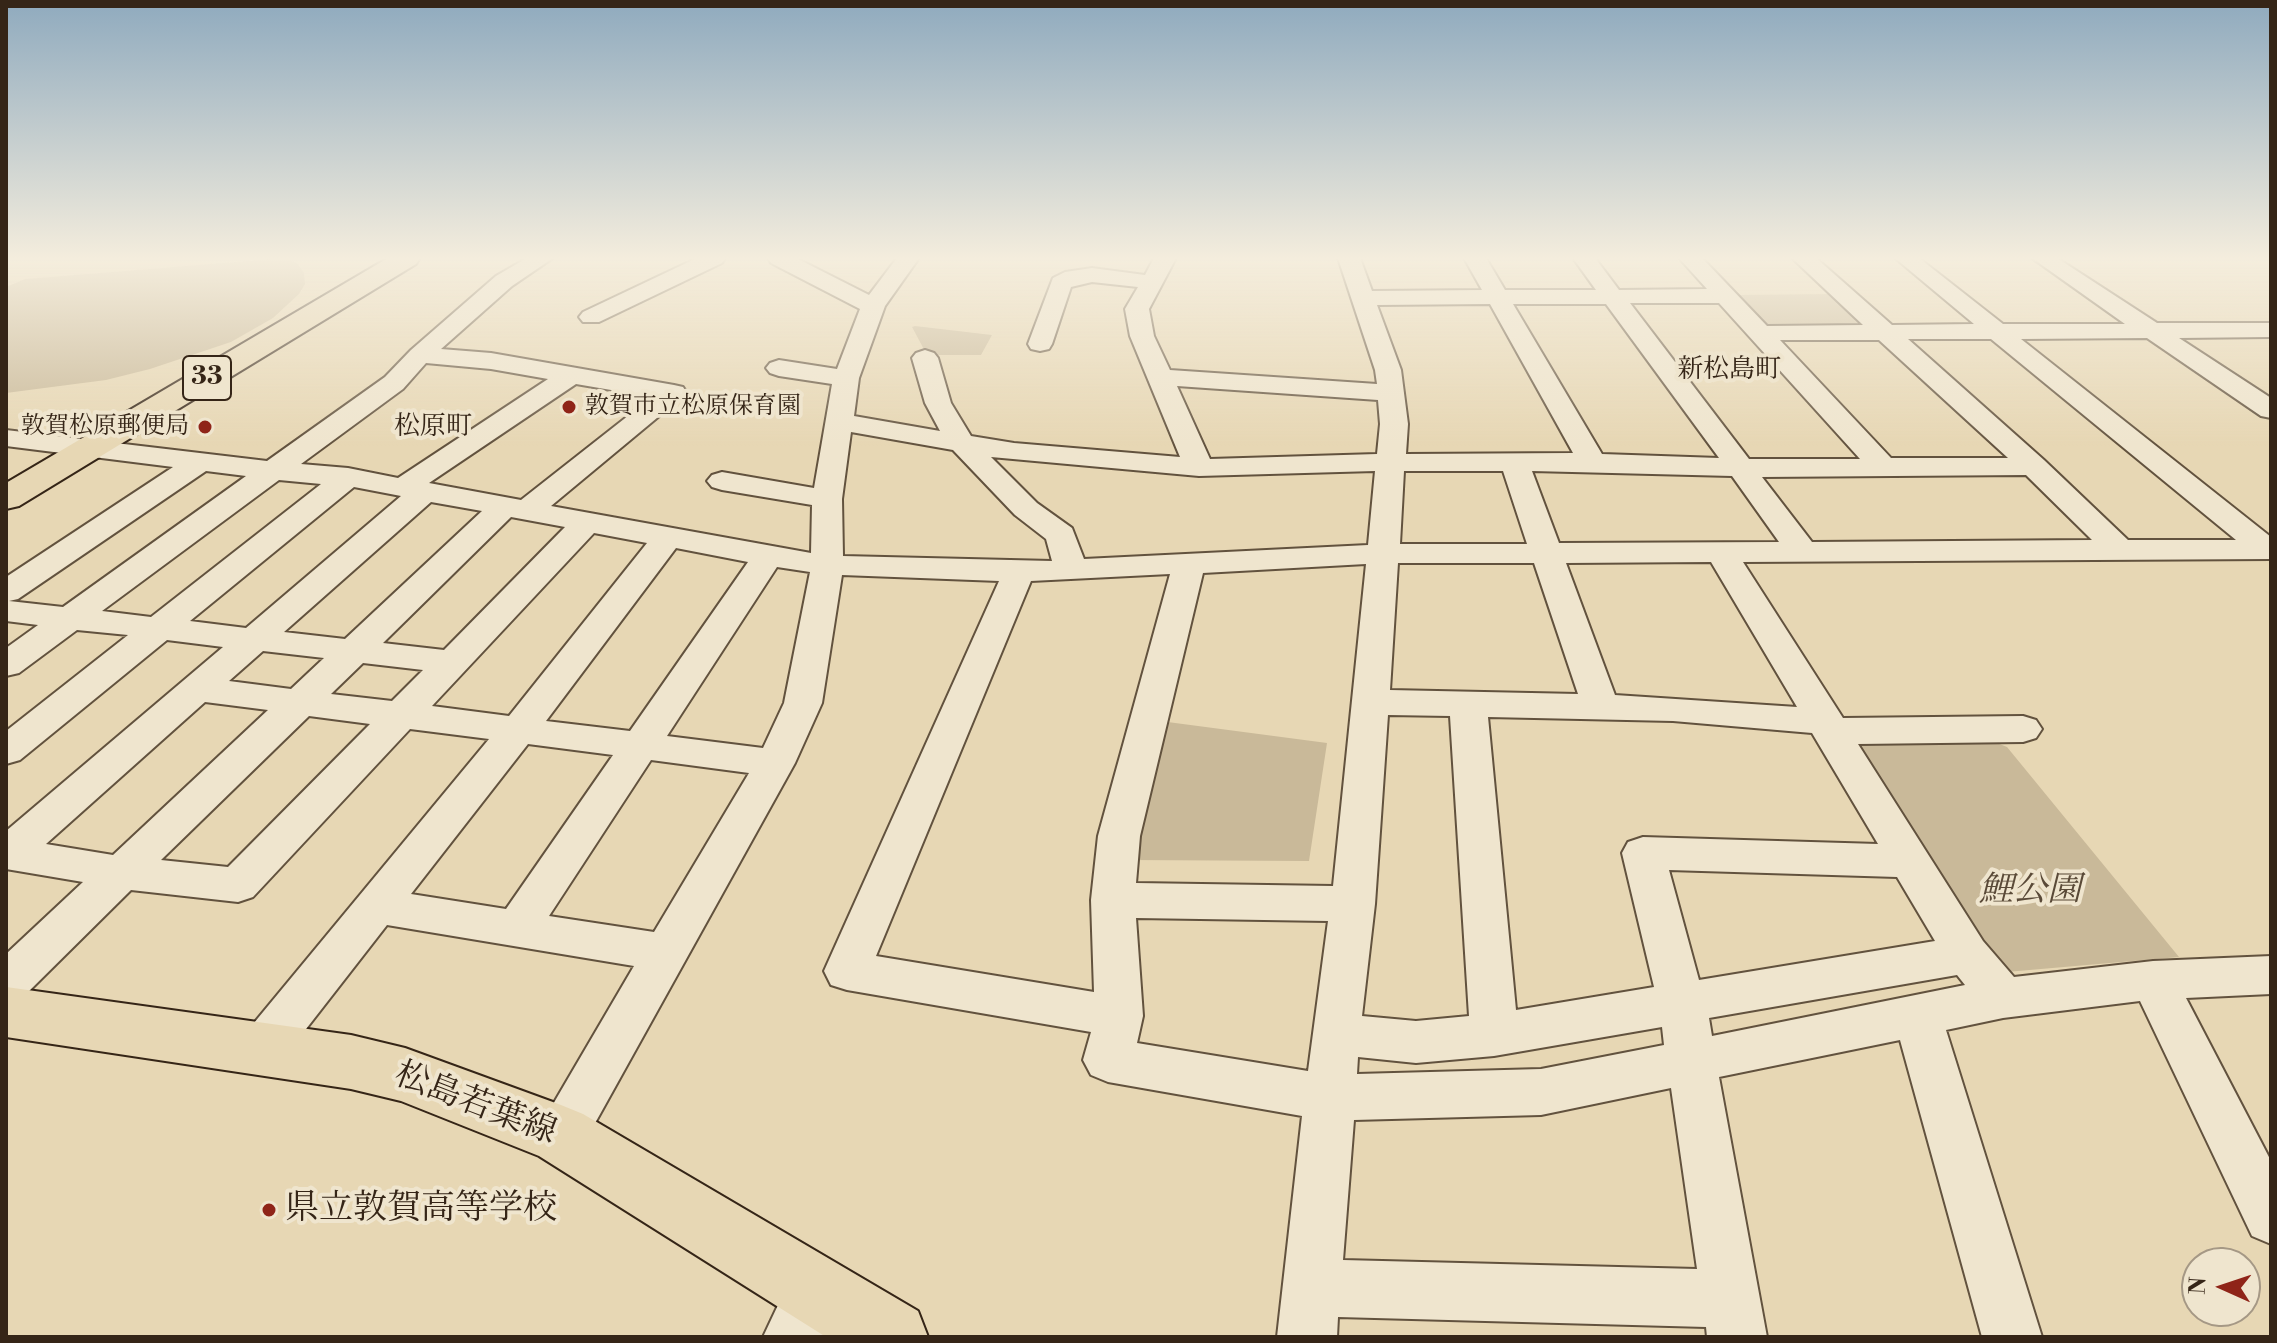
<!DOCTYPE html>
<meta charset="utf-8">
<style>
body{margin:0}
#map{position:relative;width:2277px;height:1343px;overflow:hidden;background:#e7d7b4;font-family:"Libre Bodoni",serif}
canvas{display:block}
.frame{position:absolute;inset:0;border:8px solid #352517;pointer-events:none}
.north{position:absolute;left:2181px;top:1247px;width:80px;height:80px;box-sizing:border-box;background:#efe5ce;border:2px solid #a59885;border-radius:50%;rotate:273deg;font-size:22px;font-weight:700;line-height:32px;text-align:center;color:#352517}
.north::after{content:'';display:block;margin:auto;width:28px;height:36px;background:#8f2418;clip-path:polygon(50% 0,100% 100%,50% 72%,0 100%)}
</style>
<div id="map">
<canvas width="2277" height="1343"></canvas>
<div class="frame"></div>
<div class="north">N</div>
</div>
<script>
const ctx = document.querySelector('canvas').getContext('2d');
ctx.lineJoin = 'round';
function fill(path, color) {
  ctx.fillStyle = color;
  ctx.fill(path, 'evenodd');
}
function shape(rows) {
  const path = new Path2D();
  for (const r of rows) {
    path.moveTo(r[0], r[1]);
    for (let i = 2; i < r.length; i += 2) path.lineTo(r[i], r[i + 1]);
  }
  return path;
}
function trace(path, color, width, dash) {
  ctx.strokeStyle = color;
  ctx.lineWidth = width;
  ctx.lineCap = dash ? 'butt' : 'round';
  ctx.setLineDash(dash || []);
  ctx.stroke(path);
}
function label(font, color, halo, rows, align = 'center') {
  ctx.font = font + ' "Libre Bodoni","Noto Serif JP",serif';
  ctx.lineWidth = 8;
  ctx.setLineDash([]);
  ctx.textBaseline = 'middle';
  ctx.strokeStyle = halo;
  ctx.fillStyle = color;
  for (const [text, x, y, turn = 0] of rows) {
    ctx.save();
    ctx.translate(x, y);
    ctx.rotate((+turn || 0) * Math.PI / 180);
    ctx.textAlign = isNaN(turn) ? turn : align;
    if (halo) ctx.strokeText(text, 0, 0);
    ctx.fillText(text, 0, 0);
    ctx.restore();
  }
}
fill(shape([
 [285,258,298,264,304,273,305,284,299,294,273,318,231,342,150,369,106,380,6,393,6,287,25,279],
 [1831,294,1868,326,1764,327,1735,295],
 [915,326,992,335,981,355,927,355,912,327],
 [1160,721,1327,743,1309,861,1127,860],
 [1852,741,1992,741,2007,747,2179,957,1995,973]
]), '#c9b999');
const minor = shape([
 [527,258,553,258,512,286,441,349,491,353,674,385,683,387,687,393,551,506,811,553,812,505,722,490,712,487,707,481,712,475,722,472,814,488,832,384,779,376,770,373,766,368,770,363,779,360,837,369,860,309,771,263,768,258,796,258,869,295,897,258,919,258,885,306,859,378,854,416,940,431,925,403,912,358,916,353,925,350,934,353,938,358,951,403,971,436,1014,443,1180,457,1130,336,1125,309,1138,287,1092,282,1071,287,1052,344,1049,349,1040,351,1031,349,1028,344,1053,278,1065,272,1092,268,1145,275,1154,258,1176,258,1149,309,1154,336,1170,370,1377,384,1375,370,1338,258,1360,258,1372,291,1482,290,1464,258,1486,258,1505,290,1596,290,1573,258,1595,258,1619,290,1707,289,1679,258,1702,258,1767,326,1863,325,1792,258,1816,258,1892,325,1974,324,1895,258,1919,258,2003,324,2125,324,2032,258,2057,258,2157,323,2271,323,2271,337,2179,338,2271,398,2271,418,2261,416,2147,338,2021,339,2271,537,2271,559,1743,562,1843,718,2023,716,2036,720,2042,729,2036,738,2023,742,1858,744,1983,941,2014,977,2153,961,2271,956,2271,994,2186,998,2271,1161,2271,1244,2252,1236,2140,1001,2003,1018,1946,1030,2042,1337,1982,1337,1900,1040,1719,1077,1767,1337,1707,1337,1706,1327,1338,1317,1337,1337,1277,1337,1302,1116,1108,1082,1091,1075,1083,1060,1091,1032,847,990,831,985,824,971,999,581,842,575,822,703,795,763,579,1152,561,1159,543,1152,535,1135,634,966,387,925,278,1065,261,1072,244,1065,236,1050,244,1035,489,739,410,729,253,897,238,902,131,890,23,997,6,1003,6,954,83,882,6,869,6,831,223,647,167,640,20,760,6,764,6,731,128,635,77,630,19,673,6,676,6,648,38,625,6,621,6,577,173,467,6,446,6,430,267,461,385,377,411,350,496,276,527,258],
 [1630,303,1719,303,1860,459,1749,459,1630,303],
 [1490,304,1573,453,1406,454,1408,424,1401,370,1377,305,1490,304],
 [1513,304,1606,304,1719,458,1602,454,1513,304],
 [1908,339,1991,339,2236,540,2128,540,2044,460,1908,339],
 [1780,340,1879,340,2008,458,1891,458,1780,340],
 [426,363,491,369,548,379,398,478,348,468,301,464,403,389,426,363],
 [576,384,652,397,521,500,429,483,576,384],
 [1177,386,1378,400,1380,424,1377,454,1210,459,1177,386],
 [851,432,953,450,1015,515,1046,539,1052,561,843,556,842,499,851,432],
 [991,457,1199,476,1375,471,1368,545,1084,559,1072,528,1037,503,991,457],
 [206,471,246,476,63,607,9,601,18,599,206,471],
 [1404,471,1503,471,1527,544,1400,544,1404,471],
 [1532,471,1732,476,1779,542,1559,543,1532,471],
 [2026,475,2092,540,1812,542,1762,477,2026,475],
 [279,480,321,484,151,617,102,611,279,480],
 [354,487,401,496,246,628,190,621,354,487],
 [431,502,482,511,345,639,284,632,431,502],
 [511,517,565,527,444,650,383,643,511,517],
 [594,533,647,543,509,716,432,706,594,533],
 [676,548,748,562,630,731,546,721,676,548],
 [1711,562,1797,707,1615,695,1566,563,1711,562],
 [1398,563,1534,563,1578,694,1390,690,1398,563],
 [1366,564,1333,886,1136,883,1140,836,1203,573,1366,564],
 [777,567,810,572,784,703,763,748,667,736,777,567],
 [1170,574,1098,836,1091,900,1094,992,876,956,1031,581,1170,574],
 [263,651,324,658,291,689,229,681,263,651],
 [363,663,423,670,392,701,331,694,363,663],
 [205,702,268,710,113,855,46,844,205,702],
 [1388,715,1450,716,1469,1016,1416,1021,1362,1016,1375,904,1388,715],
 [309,716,370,724,228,867,161,860,309,716],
 [1488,717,1673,721,1812,733,1878,844,1643,837,1628,842,1622,853,1654,987,1516,1010,1488,717],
 [528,744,613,755,506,909,411,894,528,744],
 [651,760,749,773,654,932,549,916,651,760],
 [1669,870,1897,877,1935,941,1699,980,1669,870],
 [1136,918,1328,921,1308,1071,1137,1043,1143,1016,1136,918],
 [1957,975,1965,985,1712,1036,1709,1018,1957,975],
 [1662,1027,1664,1045,1541,1069,1357,1074,1358,1057,1416,1063,1494,1056,1662,1027],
 [1671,1088,1697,1269,1343,1260,1354,1120,1541,1115,1671,1088],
 [697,258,725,258,722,263,599,322,583,322,579,317,583,312,697,258],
 [815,1260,835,1269,844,1289,823,1337,763,1337,795,1269,815,1260]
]);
const major = shape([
 [388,258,420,258,416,264,19,506,6,509,6,483,388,258],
 [6,987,351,1035,405,1048,561,1105,583,1114,918,1311,928,1337,826,1337,539,1156,401,1101,351,1089,6,1037,6,987]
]);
trace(minor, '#62523e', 4);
trace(major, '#352517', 4);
fill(minor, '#efe5ce');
fill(major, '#e7d7b4');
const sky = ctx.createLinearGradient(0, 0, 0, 446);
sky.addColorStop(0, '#8faabe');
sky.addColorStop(0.58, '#f4eddd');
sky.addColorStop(1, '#f4eddd00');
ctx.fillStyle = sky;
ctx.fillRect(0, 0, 2277, 446);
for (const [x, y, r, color] of [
 [569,407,8,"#8f2418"],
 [205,427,8,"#8f2418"],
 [269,1210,8,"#8f2418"]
]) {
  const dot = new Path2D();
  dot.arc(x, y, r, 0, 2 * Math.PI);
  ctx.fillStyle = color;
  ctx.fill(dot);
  trace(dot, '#efe5ce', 3);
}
label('24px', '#352517', '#efe5ce', [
 ["敦賀市立松原保育園",585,407],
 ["敦賀松原郵便局",189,427,"right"]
], 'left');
label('26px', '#352517', '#efe5ce', [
 ["新松島町",1729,371],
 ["松原町",433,428]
]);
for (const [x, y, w] of [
 [207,378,48]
]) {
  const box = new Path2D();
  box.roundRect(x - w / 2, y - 22, w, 44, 6);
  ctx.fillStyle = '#efe5ce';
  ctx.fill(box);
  trace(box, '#352517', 2);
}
label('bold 26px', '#352517', null, [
 ["33",207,378]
]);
label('italic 34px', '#5a4a38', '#efe5ce', [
 ["鯉公園",2030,892]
]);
label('34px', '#352517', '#efe5ce', [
 ["松島若葉線",475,1105,21]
]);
label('34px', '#352517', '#efe5ce', [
 ["県立敦賀高等学校",285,1210]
], 'left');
</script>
